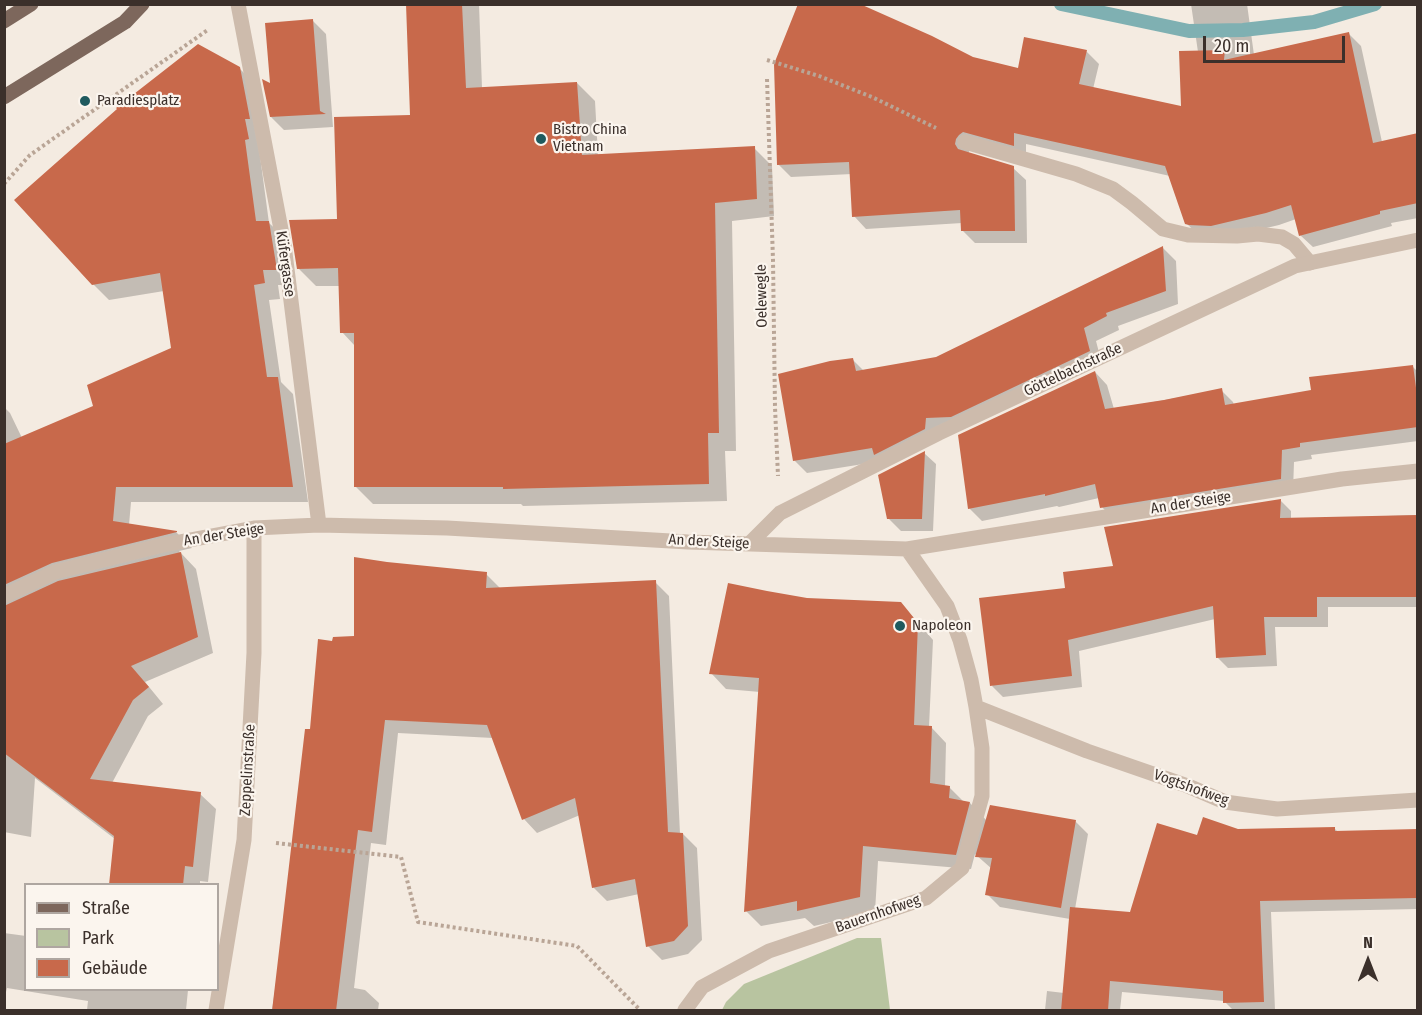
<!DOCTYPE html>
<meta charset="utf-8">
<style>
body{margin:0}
#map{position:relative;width:1422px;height:1015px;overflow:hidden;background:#f4ebe1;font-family:"Fira Sans Condensed",sans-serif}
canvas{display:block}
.frame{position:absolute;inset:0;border:6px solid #3b302b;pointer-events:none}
.legend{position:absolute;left:24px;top:883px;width:195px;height:108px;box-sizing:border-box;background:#fbf5ee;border:2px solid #aea6a0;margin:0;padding:8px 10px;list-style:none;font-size:18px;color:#3b302b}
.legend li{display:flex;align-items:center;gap:12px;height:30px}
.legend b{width:30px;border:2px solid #aea6a0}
.north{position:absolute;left:1338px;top:931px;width:60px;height:60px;-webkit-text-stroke:4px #fbf5ee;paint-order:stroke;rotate:0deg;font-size:16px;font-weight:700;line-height:24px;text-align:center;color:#3b302b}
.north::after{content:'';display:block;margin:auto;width:21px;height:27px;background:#3b302b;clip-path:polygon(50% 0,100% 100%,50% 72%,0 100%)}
.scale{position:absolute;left:1203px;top:36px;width:142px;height:27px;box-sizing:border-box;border:3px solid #3b302b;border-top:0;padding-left:8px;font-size:18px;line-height:21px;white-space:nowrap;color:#3b302b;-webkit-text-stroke:4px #fbf5ee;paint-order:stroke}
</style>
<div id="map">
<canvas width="1422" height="1015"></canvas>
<div class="frame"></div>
<ul class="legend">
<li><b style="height:8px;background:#7d675c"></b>Straße</li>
<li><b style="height:16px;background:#b8c4a0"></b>Park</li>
<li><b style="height:16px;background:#c8694b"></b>Gebäude</li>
</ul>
<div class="north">N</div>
<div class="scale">20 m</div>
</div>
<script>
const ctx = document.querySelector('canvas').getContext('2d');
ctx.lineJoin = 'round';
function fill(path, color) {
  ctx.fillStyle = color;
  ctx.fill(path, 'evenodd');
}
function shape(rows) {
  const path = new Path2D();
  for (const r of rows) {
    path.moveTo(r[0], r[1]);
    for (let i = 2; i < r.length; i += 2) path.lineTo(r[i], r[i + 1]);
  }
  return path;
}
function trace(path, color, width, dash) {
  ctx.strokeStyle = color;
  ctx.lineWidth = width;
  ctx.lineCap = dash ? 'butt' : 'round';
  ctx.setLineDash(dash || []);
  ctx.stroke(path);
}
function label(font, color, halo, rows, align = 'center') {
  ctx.font = font + ' "Fira Sans Condensed",sans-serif';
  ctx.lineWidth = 4.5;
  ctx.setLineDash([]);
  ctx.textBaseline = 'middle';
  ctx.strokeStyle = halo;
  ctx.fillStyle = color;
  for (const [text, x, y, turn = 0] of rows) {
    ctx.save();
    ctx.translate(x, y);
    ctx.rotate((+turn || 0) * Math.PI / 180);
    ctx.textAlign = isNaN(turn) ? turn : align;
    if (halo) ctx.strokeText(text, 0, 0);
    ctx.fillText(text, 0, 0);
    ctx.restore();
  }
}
fill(shape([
 [857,938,881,938,890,1010,722,1010,726,1002,744,984]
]), '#b8c4a0');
fill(shape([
 [408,4,479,4,482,88,577,83,595,101,598,155,754,148,772,166,774,216,732,221,736,451,725,451,727,501,523,506,521,504,373,504,355,486,355,346,342,332,340,286,316,286,298,268,339,220,412,117],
 [1191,4,1247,4,1254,55,1348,33,1361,46,1382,142,1418,135,1418,218,1391,223,1392,226,1313,247,1300,235,1296,219,1279,225,1224,238,1200,236,1187,224,1170,176,1026,144,1026,157,971,147,968,154,1013,168,1026,180,1027,243,975,243,962,230,962,223,866,229,854,216,852,174,791,177,778,164,972,59,1019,69,1086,51,1099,64,1093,89,1182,108,1198,52],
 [313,21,326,34,333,127,284,130,271,117,271,86],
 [239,68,255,84,260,156,269,223,285,238,292,285,278,285,280,299,269,300,281,382,293,394,308,502,131,502,129,525,176,532,192,548,179,551,196,569,213,653,145,682,163,704,148,716,112,783,200,794,216,809,208,882,200,881,200,884,110,884,115,839,35,778,31,837,4,832,4,407,10,413,22,438,95,407,173,349,164,291,109,300,93,284],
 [1163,248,1176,261,1178,304,1118,326,1119,330,1096,341,1102,364,882,461,807,473,794,460,853,360,864,371,936,358],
 [1412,366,1418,372,1418,441,1311,455,1312,459,1294,462,1293,491,1114,520,1102,507,1099,498,1059,507,1057,506,982,521,969,508,1095,372,1107,385,1114,409,1221,390,1233,402,1234,405,1312,391],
 [924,453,936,464,933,531,901,531,889,519],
 [1280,500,1291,511,1291,519,1418,515,1418,607,1328,607,1328,627,1275,627,1277,666,1228,668,1217,657,1215,619,1079,651,1082,687,1003,697,992,686,1066,589],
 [486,574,501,589,655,582,669,596,680,834,683,834,697,848,702,940,688,954,662,960,648,946,639,894,607,901,593,887,580,815,537,833,524,819,493,738,398,733,386,845,371,843,354,988,365,990,379,1003,378,1010,272,1010,312,731,333,642,355,637],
 [806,600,900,604,916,620,933,640,929,727,931,727,946,743,945,787,949,787,964,802,970,803,987,821,1075,821,1088,834,1075,909,1131,914,1198,837,1238,831,1334,828,1338,832,1418,830,1418,909,1271,912,1275,1010,1233,1010,1224,1001,1122,992,1120,1010,1045,1010,1047,991,1064,993,1070,919,1000,907,987,894,992,869,975,854,971,869,878,861,875,912,814,926,805,918,761,926,746,911,760,692,726,689,711,673],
 [4,933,26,936,26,990,188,990,186,1010,87,1010,88,1001,7,988,4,1000]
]), '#0003');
trace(shape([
 [1061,4,1189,31,1243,30,1314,22,1375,4]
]), '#7fb0b2', 14);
fill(shape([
 [406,4,462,4,466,88,577,82,582,155,755,146,757,199,715,203,719,433,708,433,709,484,503,489,503,487,354,487,354,333,340,333,338,268,297,269,289,220,337,219,334,117,410,115],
 [798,4,860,4,932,36,973,57,1018,68,1024,37,1087,50,1079,84,1181,106,1179,51,1225,50,1224,60,1349,32,1373,143,1418,133,1418,203,1380,211,1380,214,1299,236,1291,205,1266,213,1211,226,1189,225,1185,224,1165,166,1014,133,1014,146,963,132,959,135,956,139,955,144,958,149,1014,166,1015,231,961,231,960,210,852,217,849,162,777,165,774,64],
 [313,19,320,111,326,114,270,117,262,79,270,83,265,23],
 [198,44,240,67,250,119,245,119,249,139,245,140,256,221,269,221,277,270,263,270,265,283,254,285,267,377,278,377,293,487,116,487,113,521,177,531,177,532,52,563,4,585,4,444,93,406,87,385,171,348,160,273,92,285,14,200,117,109,116,108],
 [1163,246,1166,291,1106,313,1107,316,1084,328,1090,351,951,417,926,418,925,429,874,455,872,448,793,461,778,374,830,361,853,358,856,371,936,357],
 [1413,365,1418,403,1418,427,1300,443,1300,447,1282,450,1281,479,1100,508,1095,484,1045,496,1045,494,968,509,958,435,1095,371,1105,409,1164,400,1222,388,1225,405,1311,390,1309,377],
 [925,451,922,519,887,519,878,475],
 [1281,499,1280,518,1418,515,1418,597,1317,597,1317,617,1264,617,1266,655,1216,658,1213,606,1068,640,1072,676,990,686,979,598,1065,588,1063,572,1113,566,1104,527],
 [181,552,198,637,131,666,149,687,133,700,90,779,201,792,193,867,185,866,183,885,109,885,114,836,4,753,4,606,58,581],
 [354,557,387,562,487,572,486,588,656,580,668,832,683,833,688,926,674,941,646,947,635,879,592,888,575,798,522,820,487,725,385,720,372,832,358,830,336,1011,272,1011,305,729,310,729,318,639,332,641,333,637,354,636],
 [728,583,767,591,807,598,901,602,918,623,914,725,932,726,930,783,950,786,949,798,970,802,956,855,863,846,860,897,797,911,797,901,744,912,759,678,709,674],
 [990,805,1076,820,1061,908,985,895,992,858,975,857],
 [1203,817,1238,829,1335,827,1335,831,1418,829,1418,898,1260,901,1264,1002,1223,1003,1223,991,1110,981,1108,1011,1061,1011,1070,907,1130,912,1157,823,1197,835]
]), '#c8694b');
trace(shape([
 [767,60,819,76,872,97,936,128],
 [767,79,773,260,775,407,778,476],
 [4,184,30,155,209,29],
 [276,843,401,857,418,922,577,946,640,1010]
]), '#b9a596', 4, [3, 3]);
trace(shape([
 [965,142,1076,174,1113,189,1132,203,1163,229,1188,235,1237,236,1258,234,1282,237,1294,244,1310,263]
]), '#cdbbac', 15);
trace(shape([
 [238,4,284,245,319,525],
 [749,544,780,513,939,433,1295,266,1418,240],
 [4,596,55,572,163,545,254,528,319,525,447,528,688,542,907,549,1342,479,1418,471],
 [976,707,1087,751,1188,786,1225,802,1277,809,1418,800],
 [216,1010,244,840,254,653,254,528],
 [685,1010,702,987,769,951,926,898,962,868,982,796,982,748,976,707,971,680,960,640,947,606,907,549]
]), '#cdbbac', 15);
trace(shape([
 [4,21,31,4],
 [4,97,125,22,142,4]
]), '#7d675c', 15);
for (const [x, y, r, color] of [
 [85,101,6,"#1f5a5e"],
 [541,139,6,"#1f5a5e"],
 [900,626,6,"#1f5a5e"]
]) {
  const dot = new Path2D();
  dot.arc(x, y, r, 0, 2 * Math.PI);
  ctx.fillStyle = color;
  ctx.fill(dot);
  trace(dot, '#fbf5ee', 2);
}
label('15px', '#3b302b', '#fbf5ee', [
 ["Paradiesplatz",97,101],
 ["Bistro China",553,130],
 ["Vietnam",553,147],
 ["Napoleon",912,626]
], 'left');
label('15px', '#3b302b', '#fbf5ee', [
 ["Küfergasse",285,264,82],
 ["Oelewegle",762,296,-91],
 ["Göttelbachstraße",1073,370,-25],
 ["An der Steige",1191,503,-9],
 ["An der Steige",224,535,-9],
 ["An der Steige",709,542,3],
 ["Zeppelinstraße",248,770,-87],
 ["Vogtshofweg",1191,788,20],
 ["Bauernhofweg",878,914,-19]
]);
</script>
